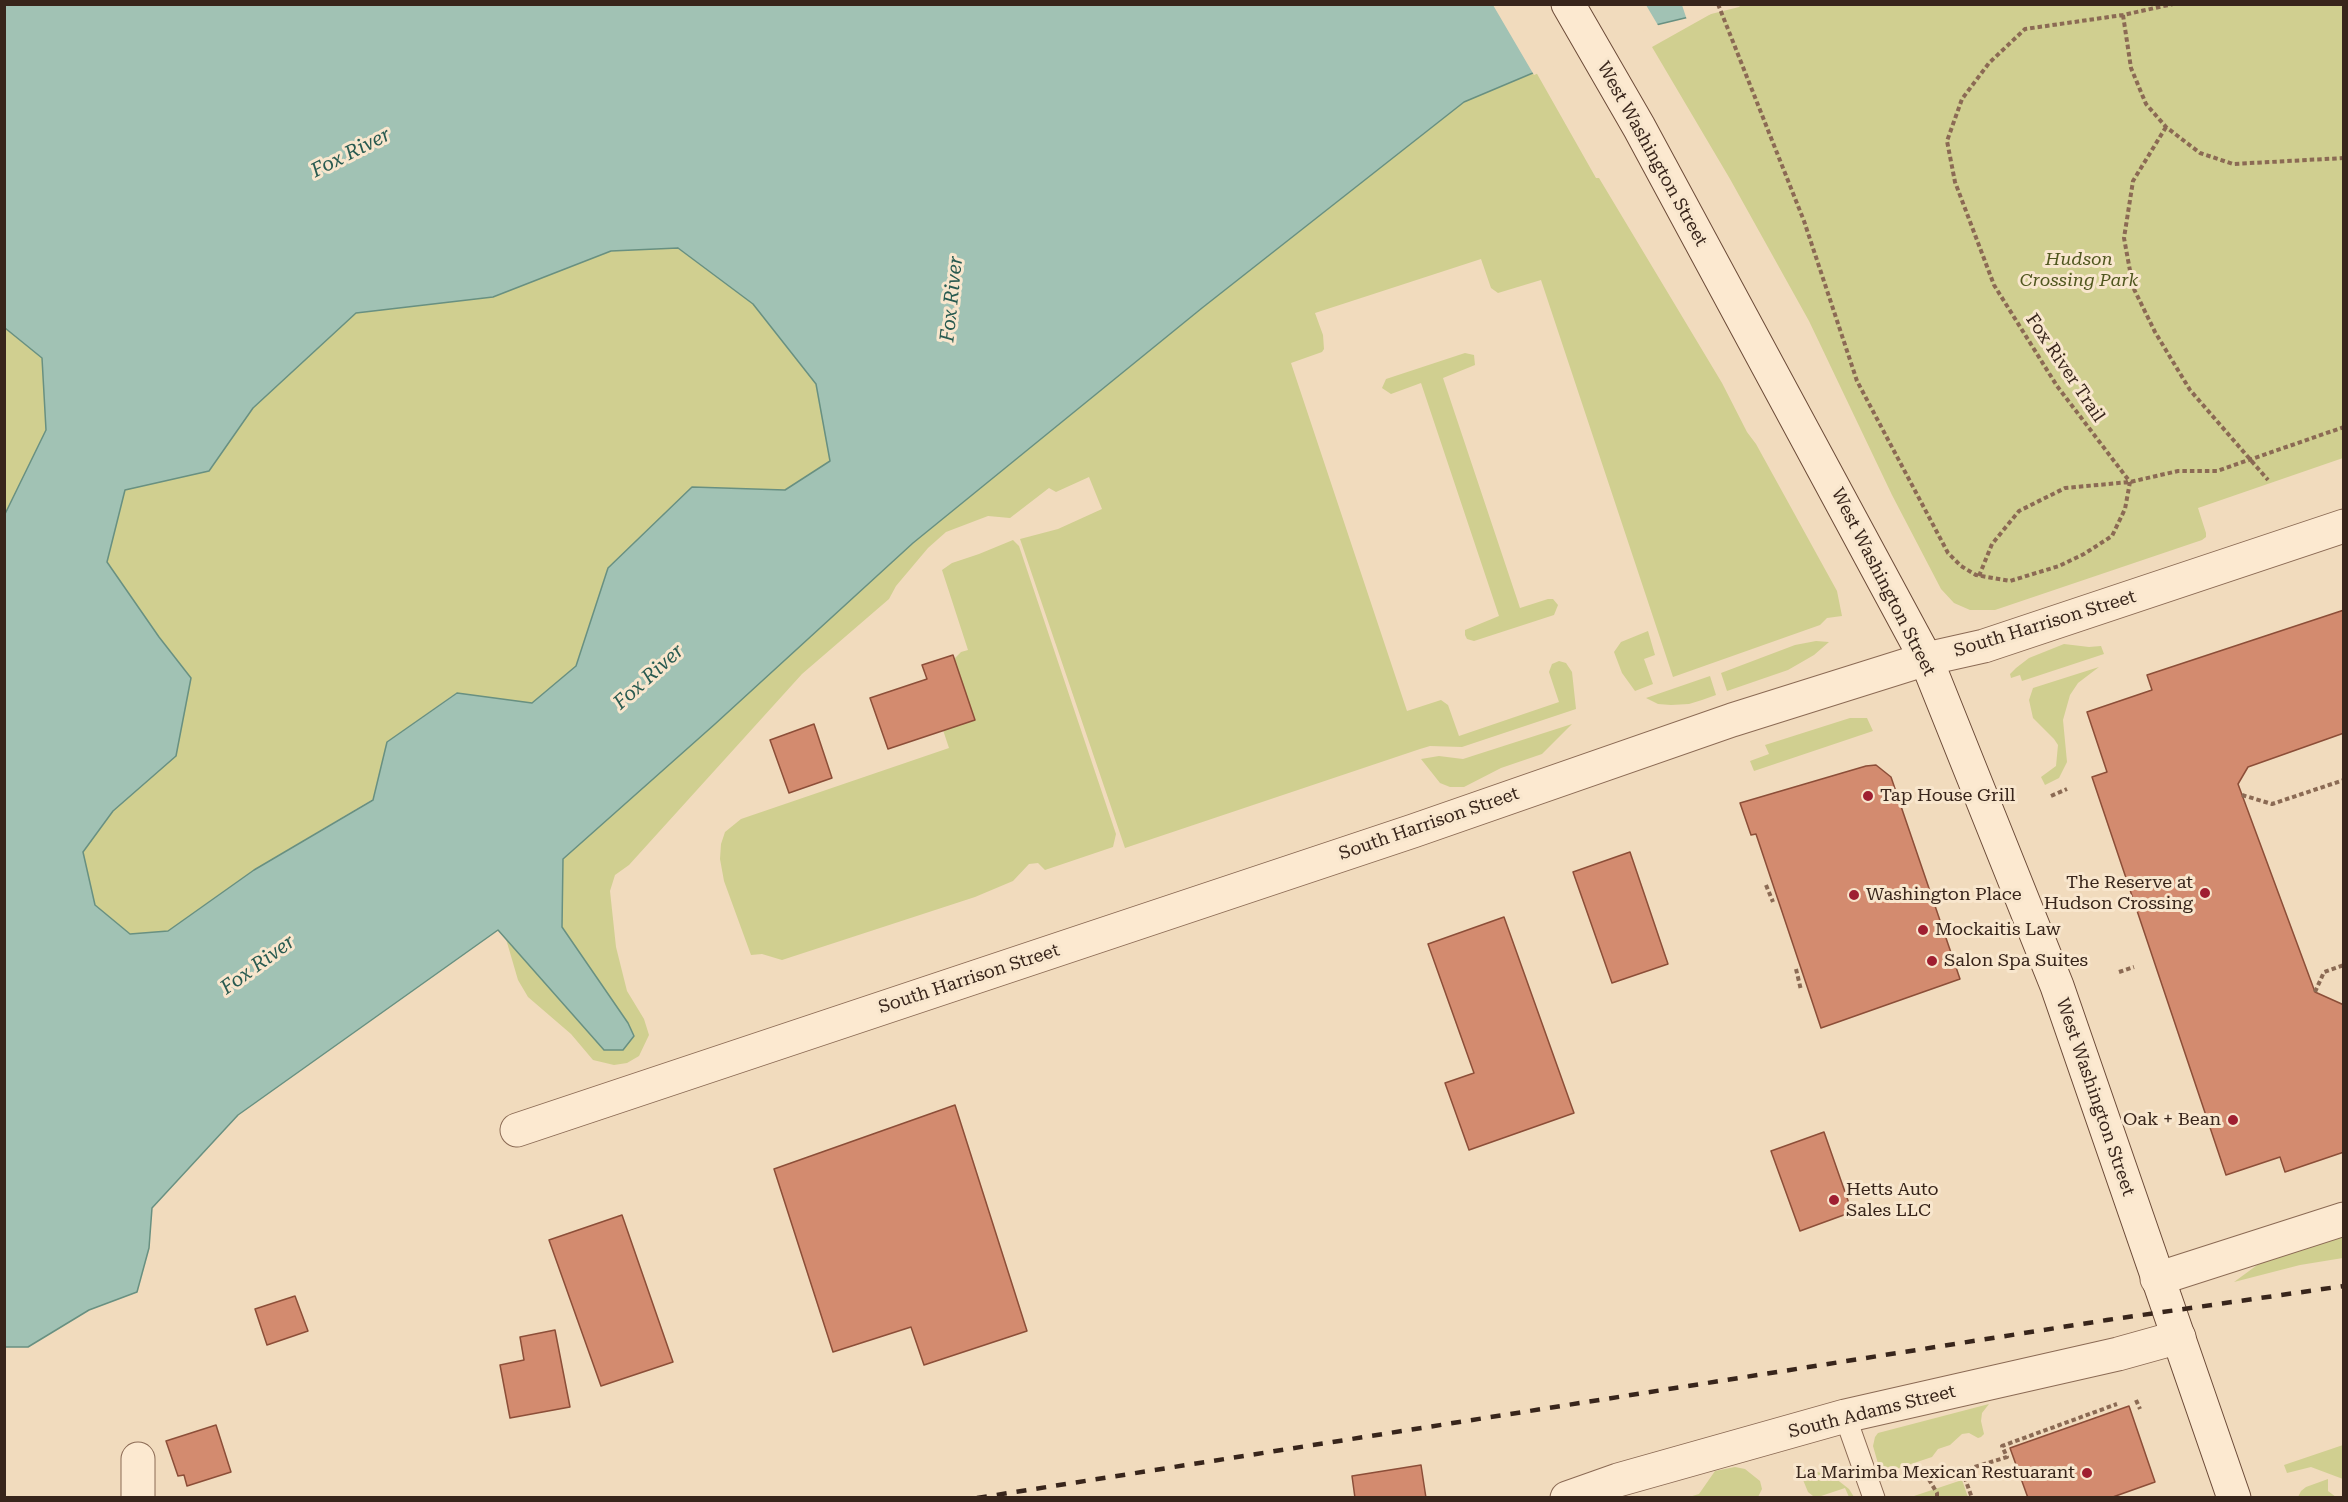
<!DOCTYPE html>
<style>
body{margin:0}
#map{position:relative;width:2348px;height:1502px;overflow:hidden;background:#f1dbbd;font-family:"Roboto Serif",serif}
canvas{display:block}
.frame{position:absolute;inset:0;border:6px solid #38251b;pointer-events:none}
</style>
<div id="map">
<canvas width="2348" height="1502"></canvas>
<div class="frame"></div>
</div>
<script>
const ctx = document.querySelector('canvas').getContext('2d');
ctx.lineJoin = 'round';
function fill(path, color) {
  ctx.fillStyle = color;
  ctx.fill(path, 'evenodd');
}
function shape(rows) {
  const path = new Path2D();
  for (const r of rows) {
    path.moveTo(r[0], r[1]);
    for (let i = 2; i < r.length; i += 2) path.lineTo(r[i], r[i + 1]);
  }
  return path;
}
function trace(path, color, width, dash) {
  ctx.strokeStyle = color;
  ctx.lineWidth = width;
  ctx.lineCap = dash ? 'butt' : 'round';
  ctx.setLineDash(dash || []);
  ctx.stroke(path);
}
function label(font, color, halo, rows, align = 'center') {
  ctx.font = font + ' "Roboto Serif",serif';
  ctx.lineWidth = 6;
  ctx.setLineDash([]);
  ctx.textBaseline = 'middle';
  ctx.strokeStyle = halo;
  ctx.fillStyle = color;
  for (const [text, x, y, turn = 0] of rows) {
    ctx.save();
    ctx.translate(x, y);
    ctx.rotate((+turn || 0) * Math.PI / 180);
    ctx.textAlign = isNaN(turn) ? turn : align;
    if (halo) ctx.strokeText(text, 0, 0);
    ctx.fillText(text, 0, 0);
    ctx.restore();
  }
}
fill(shape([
 [1739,5,2343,5,2343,458,2198,508,2206,533,2206,537,2202,540,1995,610,1970,610,1954,603,1941,589,1892,495,1809,321,1730,179,1652,47,1718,10],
 [1536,72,1596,178,1599,178,1722,383,1747,432,1756,444,1837,591,1842,616,1827,618,1820,625,1673,677,1541,280,1498,293,1491,288,1481,259,1315,313,1323,335,1324,349,1322,352,1291,363,1407,711,1441,700,1448,705,1459,736,1559,702,1549,672,1552,664,1559,661,1566,663,1572,672,1576,709,1462,747,1430,746,1420,749,1125,848,1020,539,1058,529,1102,509,1089,477,1056,492,1049,488,1010,518,988,516,946,532,928,548,896,586,889,599,802,674,629,865,615,875,610,891,616,947,627,991,644,1019,649,1035,639,1056,627,1063,614,1065,593,1060,571,1034,528,997,518,980,506,939,604,1050,634,1036,628,1023,562,927,562,859,913,543,1202,308,1464,102],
 [678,248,753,304,816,384,830,461,785,490,692,487,608,568,576,666,532,703,456,693,387,742,373,799,254,870,168,931,130,934,95,905,83,852,113,811,176,756,191,678,159,637,107,562,125,489,209,471,253,408,356,313,493,297,611,251],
 [5,328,42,358,46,430,5,516],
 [1465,353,1474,355,1475,365,1443,378,1520,608,1548,599,1553,599,1558,605,1554,615,1474,641,1467,639,1465,635,1465,630,1499,616,1421,383,1391,394,1382,388,1386,379],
 [1013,540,1019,546,1116,834,1113,847,1045,870,1038,863,1029,864,1013,881,975,897,782,960,762,954,751,955,724,881,720,859,721,844,725,832,741,819,949,748,943,730,975,720,954,659,961,652,968,650,942,570,952,563,979,554],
 [1648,631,1655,655,1644,659,1653,684,1635,691,1622,673,1614,652,1621,642],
 [1816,641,1829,642,1814,655,1788,670,1727,691,1721,673,1795,645],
 [2064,644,2089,647,2101,646,2104,654,2022,681,2020,675,2011,678,2010,674,2016,668,2029,658],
 [2099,667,2078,683,2070,695,2063,720,2067,762,2059,778,2045,785,2041,777,2056,766,2058,745,2054,739,2033,718,2029,700,2033,688],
 [1710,676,1716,695,1702,700,1689,704,1671,705,1658,704,1646,698],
 [1850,718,1867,718,1873,731,1754,771,1750,761,1769,754,1765,745],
 [1572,724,1542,754,1501,768,1464,787,1450,787,1440,783,1421,759,1439,756,1463,759],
 [2343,1237,2343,1258,2300,1265,2234,1282,2260,1263],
 [1989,1404,1982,1413,1981,1421,1984,1434,1981,1437,1978,1438,1969,1433,1962,1434,1950,1445,1938,1449,1932,1457,1881,1474,1873,1446,1875,1437,1878,1433],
 [2343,1445,2343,1456,2342,1457,2343,1479,2311,1467,2287,1473,2284,1465],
 [1735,1467,1745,1469,1760,1481,1762,1489,1758,1497,1689,1497,1699,1494,1715,1471],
 [1804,1470,1812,1470,1835,1478,1849,1489,1854,1497,1849,1497,1845,1488,1818,1497,1813,1496,1808,1492,1801,1475],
 [2328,1479,2328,1491,2336,1497,2298,1497,2301,1491,2306,1487],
 [1962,1480,1968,1497,1911,1497]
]), '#d0cf90');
const water = shape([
 [5,5,1739,5,1635,30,1464,102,1202,308,913,543,715,724,563,859,562,927,628,1023,634,1036,623,1050,604,1050,498,930,238,1115,152,1208,149,1248,137,1292,89,1310,28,1347,4,1347,4,516,46,430,42,358,5,328,5,5],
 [678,248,753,304,816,384,830,461,785,490,692,487,608,568,576,666,532,703,457,693,387,742,373,800,254,870,168,931,130,934,95,905,83,852,113,811,176,756,191,678,159,637,107,562,125,490,209,471,253,408,356,313,493,297,611,251,678,248]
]);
fill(water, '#a1c2b4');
trace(water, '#689081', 1.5);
fill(shape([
 [1742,4,1739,7,1687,20,1682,5],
 [1493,5,1646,5,1659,27,1636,33,1534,75]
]), '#f1dbbd');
const building = shape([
 [2344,610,2344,733,2248,767,2238,784,2315,992,2344,1005,2344,1152,2285,1172,2280,1157,2226,1175,2092,777,2107,772,2087,712,2152,690,2147,675,2344,610],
 [953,655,975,720,888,749,870,698,927,679,922,665,953,655],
 [814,724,832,778,789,793,770,740,814,724],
 [1876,765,1891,777,1960,979,1821,1028,1756,834,1751,835,1740,803,1866,766,1876,765],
 [1630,852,1668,964,1612,983,1573,872,1630,852],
 [1504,917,1574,1113,1469,1150,1445,1083,1474,1073,1428,944,1504,917],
 [955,1105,1027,1331,924,1365,911,1327,833,1352,774,1169,955,1105],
 [1824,1132,1852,1212,1800,1231,1771,1151,1824,1132],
 [622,1215,673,1362,601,1386,549,1240,622,1215],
 [295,1296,308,1331,267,1345,255,1309,295,1296],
 [555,1330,570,1407,510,1418,500,1365,524,1360,520,1337,555,1330],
 [2129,1406,2155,1482,2110,1498,2028,1498,2010,1448,2129,1406],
 [216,1425,231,1472,187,1486,184,1475,178,1476,166,1441,216,1425],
 [1421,1465,1426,1498,1355,1498,1352,1476,1421,1465]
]);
fill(building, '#d38b6f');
trace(building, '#8c4e38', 1.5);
const lane = shape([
 [1845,1416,1874,1498]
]);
const street = shape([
 [517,1130,1413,831,1732,720,1926,659,1984,646,2344,526],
 [2157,1279,2344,1219],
 [138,1498,138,1459],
 [1567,1498,1618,1480,1845,1416,2118,1354,2179,1337]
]);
const secondary = shape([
 [1568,4,1639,127,1926,659,2057,986,2234,1498]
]);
trace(lane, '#8b6a54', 23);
trace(street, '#8b6a54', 35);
trace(secondary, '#6c4b38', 35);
trace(shape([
 [1718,4,1804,221,1857,381,1948,553,1961,566,1976,575,2010,581,2059,566,2084,554,2112,536,2125,509,2130,482,2057,386,1994,285,1955,182,1947,141,1962,99,1989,63,2025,29,2123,15,2173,4],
 [2123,15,2131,68,2146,104,2166,127,2200,153,2233,164,2344,158],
 [2166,127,2133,181,2124,238,2133,287,2155,332,2190,390,2268,480],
 [1979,576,1992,544,2019,511,2065,488,2130,482,2178,471,2217,471,2344,427],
 [2242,795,2272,804,2344,780],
 [2051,796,2067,789],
 [1766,885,1773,902],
 [1796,969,1801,990],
 [2119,972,2134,967],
 [2315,992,2324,972,2344,965],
 [2136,1400,2140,1409],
 [1962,1470,1972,1498],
 [1925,1473,1937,1493,1937,1498],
 [1923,1474,1958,1469,1965,1470,2007,1457,2002,1446,2117,1404]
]), '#8b6a54', 4, [4.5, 3]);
trace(lane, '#fce9d0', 21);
trace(street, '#fce9d0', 33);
trace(secondary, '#fce9d0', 33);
trace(shape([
 [977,1498,2107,1320,2344,1286]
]), '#38251b', 4.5, [10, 10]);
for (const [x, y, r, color] of [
 [1868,796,6,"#9f1f31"],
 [2205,893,6,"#9f1f31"],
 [1854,895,6,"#9f1f31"],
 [1923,930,6,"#9f1f31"],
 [1932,961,6,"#9f1f31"],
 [2233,1120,6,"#9f1f31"],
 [1834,1200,6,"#9f1f31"],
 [2087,1473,6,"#9f1f31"]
]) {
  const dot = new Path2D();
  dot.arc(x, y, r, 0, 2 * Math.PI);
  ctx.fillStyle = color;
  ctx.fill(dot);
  trace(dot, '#f8e6cd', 2);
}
label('18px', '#38251b', '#f8e6cd', [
 ["West Washington Street",1652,154,61],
 ["Fox River Trail",2065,368,56],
 ["West Washington Street",1883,582,63],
 ["South Harrison Street",2045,624,-17],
 ["South Harrison Street",1429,824,-19],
 ["South Harrison Street",969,979,-18],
 ["West Washington Street",2095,1097,71],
 ["South Adams Street",1872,1412,-14]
]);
label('italic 18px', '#50571f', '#f8e6cd', [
 ["Hudson",2079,260],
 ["Crossing Park",2079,281]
]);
label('18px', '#38251b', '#f8e6cd', [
 ["Tap House Grill",1880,796],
 ["The Reserve at",2193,883,"right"],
 ["Hudson Crossing",2193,904,"right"],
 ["Washington Place",1866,895],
 ["Mockaitis Law",1935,930],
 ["Salon Spa Suites",1944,961],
 ["Oak + Bean",2221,1120,"right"],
 ["Hetts Auto",1846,1190],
 ["Sales LLC",1846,1211],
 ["La Marimba Mexican Restuarant",2075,1473,"right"]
], 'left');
label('italic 20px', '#285a50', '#f8e6cd', [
 ["Fox River",351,153,-27],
 ["Fox River",952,299,-84],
 ["Fox River",649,677,-42],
 ["Fox River",258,965,-36]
]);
</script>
